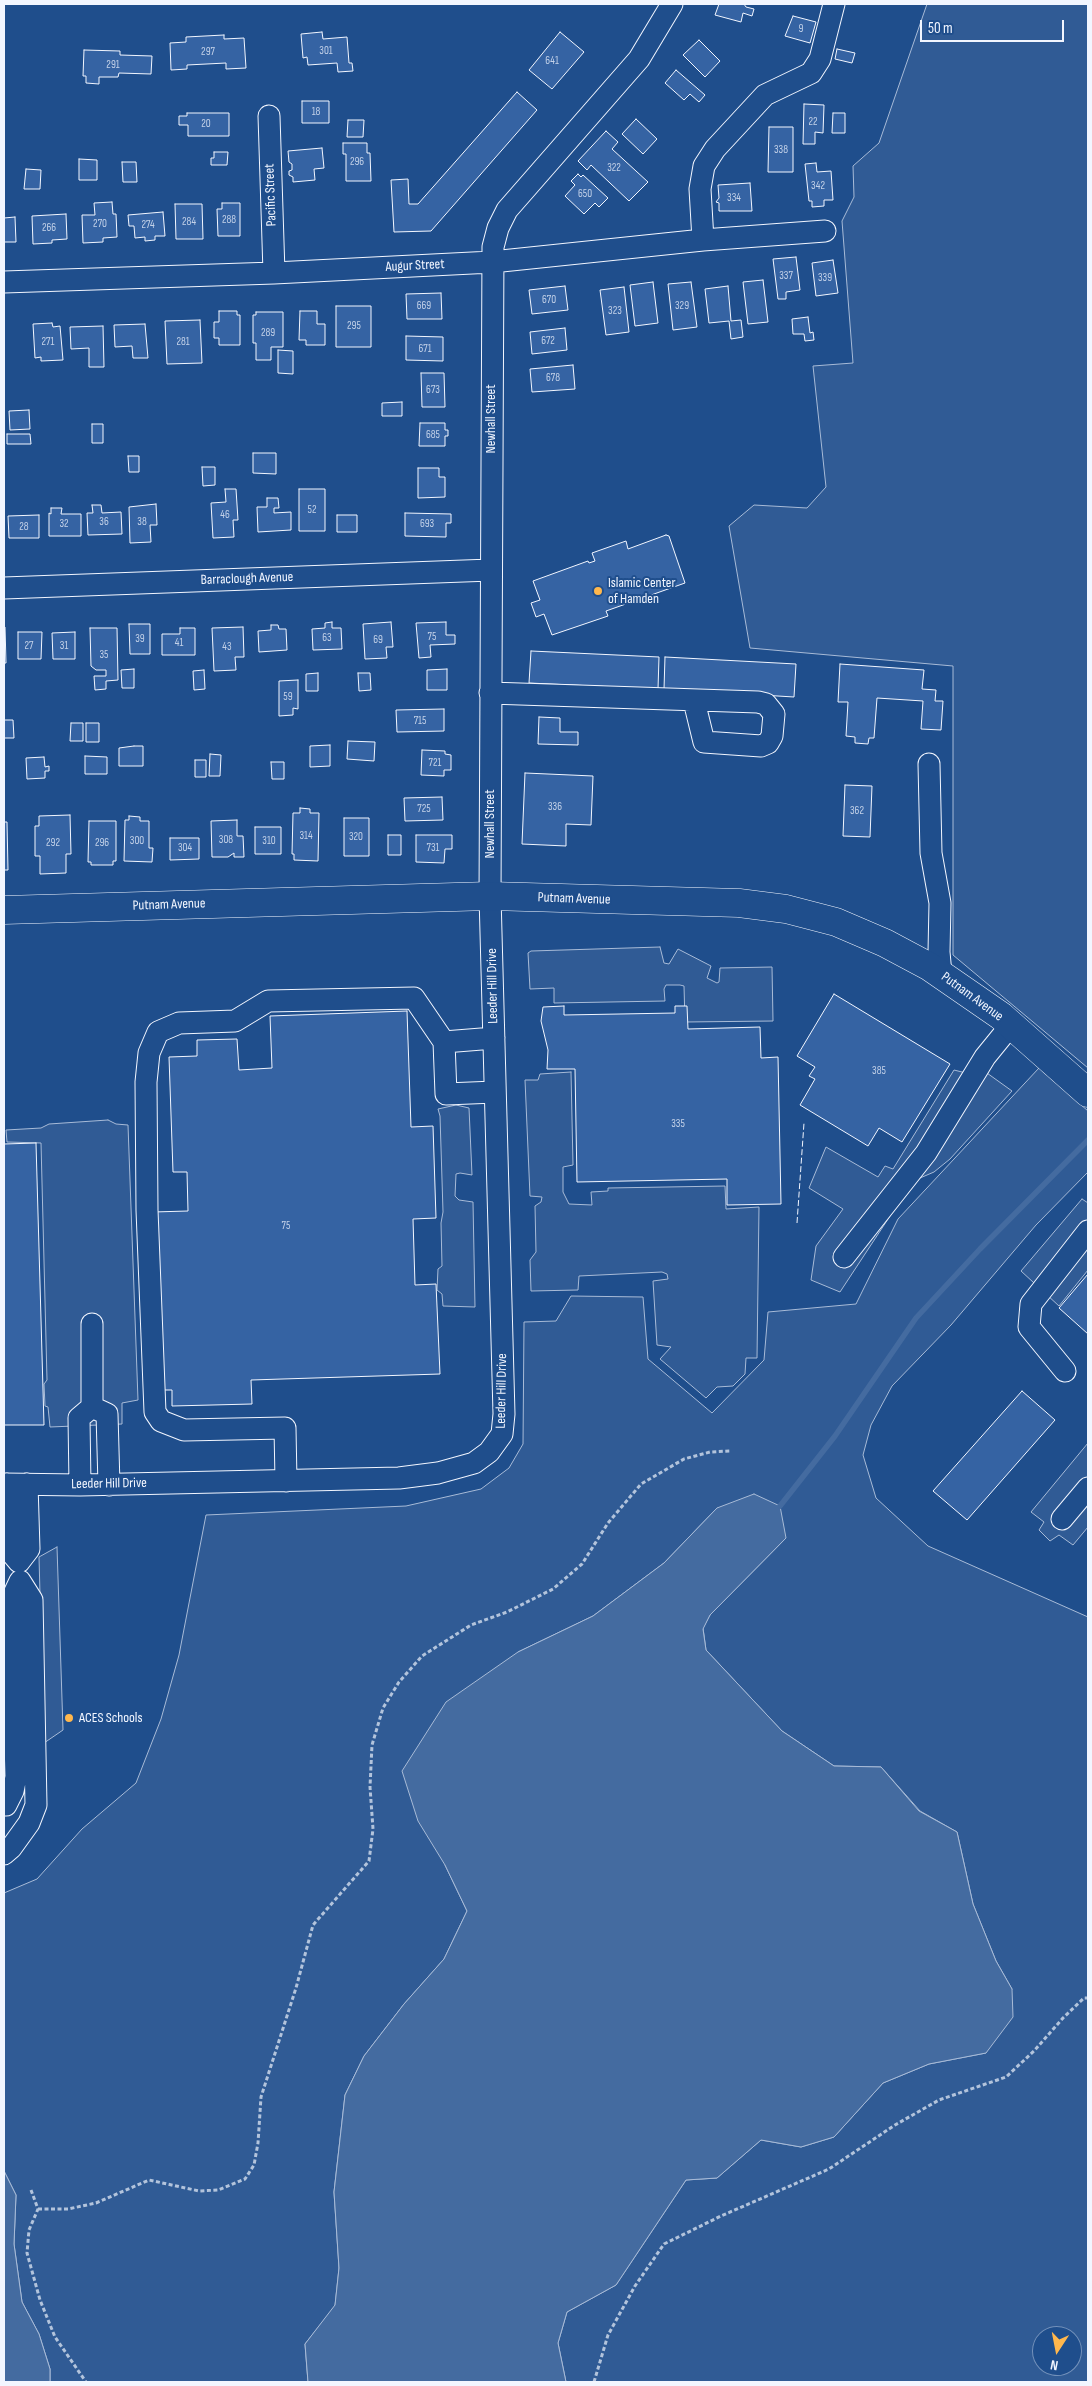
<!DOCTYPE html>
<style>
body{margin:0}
#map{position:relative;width:1092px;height:2386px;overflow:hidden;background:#1f4e8c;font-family:"Sofia Sans Condensed",sans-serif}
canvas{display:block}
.frame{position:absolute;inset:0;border:5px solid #f2f6ff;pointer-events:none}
.north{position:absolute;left:1032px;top:2326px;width:50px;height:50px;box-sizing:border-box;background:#1f4e8c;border:1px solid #7391ba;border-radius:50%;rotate:191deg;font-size:14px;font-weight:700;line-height:20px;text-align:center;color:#f2f6ff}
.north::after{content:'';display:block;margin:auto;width:18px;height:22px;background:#ffb74d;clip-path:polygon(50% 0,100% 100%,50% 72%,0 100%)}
.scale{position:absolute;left:920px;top:20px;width:144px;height:22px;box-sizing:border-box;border:2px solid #f2f6ff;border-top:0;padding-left:6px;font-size:15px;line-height:18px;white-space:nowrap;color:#f2f6ff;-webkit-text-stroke:4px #1f4e8c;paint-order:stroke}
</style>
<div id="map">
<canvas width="1092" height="2386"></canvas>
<div class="frame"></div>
<div class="north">N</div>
<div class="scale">50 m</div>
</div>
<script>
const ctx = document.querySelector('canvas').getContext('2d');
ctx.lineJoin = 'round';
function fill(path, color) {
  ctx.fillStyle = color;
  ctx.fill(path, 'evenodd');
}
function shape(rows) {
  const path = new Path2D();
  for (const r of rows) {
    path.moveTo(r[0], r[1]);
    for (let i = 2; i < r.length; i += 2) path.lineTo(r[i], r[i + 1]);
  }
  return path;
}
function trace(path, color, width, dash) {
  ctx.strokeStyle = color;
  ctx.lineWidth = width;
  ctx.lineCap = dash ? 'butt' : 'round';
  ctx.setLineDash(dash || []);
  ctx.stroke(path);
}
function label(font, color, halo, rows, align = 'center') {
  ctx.font = font + ' "Sofia Sans Condensed",sans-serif';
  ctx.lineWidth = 4;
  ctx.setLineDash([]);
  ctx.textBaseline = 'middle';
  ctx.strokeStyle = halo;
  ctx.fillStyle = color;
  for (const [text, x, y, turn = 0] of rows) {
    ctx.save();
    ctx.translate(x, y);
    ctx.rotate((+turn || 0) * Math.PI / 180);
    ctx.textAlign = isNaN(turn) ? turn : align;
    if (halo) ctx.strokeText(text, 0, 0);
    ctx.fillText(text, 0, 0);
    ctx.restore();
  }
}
const built = shape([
 [927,4,1088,4,1088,1068,953,955,953,666,750,648,729,526,754,505,807,508,826,487,813,366,853,363,842,221,854,197,853,166,879,143,927,4],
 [660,947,664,963,669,964,678,949,711,966,707,978,717,983,719,982,720,968,772,967,773,1021,685,1022,684,986,680,985,666,985,664,989,665,1001,554,1003,554,988,530,989,528,953,531,951,660,947],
 [973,1063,1012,1091,950,1159,934,1172,913,1181,840,1292,811,1280,816,1246,843,1209,809,1188,826,1147,878,1177,885,1166,893,1169,954,1070,966,1073,973,1063],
 [1039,1068,1088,1111,1088,1172,1036,1225,951,1325,892,1386,871,1425,863,1455,876,1498,928,1546,1088,1617,1088,2382,566,2382,558,2343,567,2312,616,2285,686,2180,717,2178,761,2140,801,2147,834,2137,883,2083,929,2064,986,2053,1012,1989,996,1961,973,1904,957,1832,920,1811,881,1767,834,1766,782,1731,706,1650,703,1628,710,1615,786,1538,717,1508,664,1563,593,1616,518,1652,445,1865,467,1911,444,1959,404,2004,364,2056,345,2095,334,2192,339,2268,335,2306,305,2344,308,2382,50,2382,50,2369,39,2334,22,2302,14,2244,16,2195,4,2171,4,1893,37,1879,82,1829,136,1783,161,1719,179,1655,206,1515,406,1506,481,1489,509,1468,523,1444,524,1322,556,1321,571,1296,643,1297,648,1359,712,1413,764,1360,768,1312,856,1304,898,1219,1039,1068],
 [1042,2336,1072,2336,1072,2366,1042,2366,1042,2336],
 [571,1072,573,1165,563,1167,563,1192,569,1204,592,1205,591,1192,608,1191,608,1188,725,1186,726,1209,759,1207,757,1358,746,1358,745,1374,733,1386,717,1387,706,1398,660,1359,671,1347,657,1345,653,1281,668,1279,667,1274,662,1272,579,1276,578,1290,531,1291,530,1260,536,1252,535,1206,541,1202,542,1197,530,1196,525,1080,538,1080,540,1074,571,1072],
 [456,1105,469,1108,472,1175,460,1173,456,1174,455,1196,459,1200,473,1202,475,1307,443,1306,442,1294,437,1290,438,1269,442,1266,441,1223,443,1212,440,1116,438,1109,456,1105],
 [108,1120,116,1124,128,1125,138,1400,122,1403,122,1424,50,1427,48,1407,45,1406,44,1384,47,1380,41,1143,7,1142,6,1130,41,1128,49,1124,108,1120],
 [1082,1199,1088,1203,1088,1270,1059,1306,1021,1271,1082,1199],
 [1088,1443,1088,1527,1073,1545,1059,1535,1050,1541,1039,1530,1044,1522,1031,1512,1088,1443],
 [57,1547,63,1730,44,1743,39,1557,57,1547]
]);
fill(built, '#305b95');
trace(built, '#a8bbd7', 1);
const water = shape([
 [754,1494,780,1506,786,1538,710,1615,703,1629,706,1650,782,1731,834,1766,881,1767,919,1811,957,1832,973,1904,996,1961,1012,1989,1013,2017,986,2053,929,2064,883,2083,834,2137,801,2147,761,2140,717,2178,686,2180,616,2285,567,2312,558,2343,566,2382,308,2382,305,2344,335,2305,339,2268,334,2192,345,2095,364,2056,404,2004,444,1959,467,1911,445,1865,418,1821,402,1771,446,1702,518,1652,593,1616,664,1563,717,1508,754,1494],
 [4,2171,16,2195,14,2244,22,2302,39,2334,50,2369,50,2382,4,2382,4,2171]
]);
fill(water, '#446ba0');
trace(water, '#a8bbd7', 1);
trace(shape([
 [780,1506,835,1436,916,1318,980,1249,1088,1140]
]), '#446ba0', 5.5);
const building = shape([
 [719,4,744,4,746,7,754,9,752,16,743,13,741,22,715,15,719,4],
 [793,16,816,22,810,43,785,36,793,16],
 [322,32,323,39,347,37,349,63,352,63,353,71,338,72,337,63,308,65,307,57,303,58,301,34,322,32],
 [560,32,584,52,552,89,529,70,560,32],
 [224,35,224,39,244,38,246,68,226,69,226,63,187,65,187,69,171,70,170,43,186,42,186,37,224,35],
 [699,40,720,61,705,77,683,55,699,40],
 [837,49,855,53,852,63,835,59,837,49],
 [84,50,120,51,120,55,152,56,151,74,119,73,118,77,99,77,99,84,86,83,86,76,83,76,84,50],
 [676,70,705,95,699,102,690,94,684,100,665,83,676,70],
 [517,92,537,110,431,231,394,232,391,180,408,179,409,204,418,204,517,92],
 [302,101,329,101,329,123,302,123,302,101],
 [804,104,824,105,823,133,815,132,815,144,803,144,804,104],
 [187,113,229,113,229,136,188,136,188,125,179,125,179,116,187,116,187,113],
 [833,113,845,113,845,133,832,133,833,113],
 [636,119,657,139,643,154,622,134,636,119],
 [348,120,364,120,363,137,347,137,348,120],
 [769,127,793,127,793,172,768,172,769,127],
 [606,131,618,142,612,149,648,182,629,201,591,165,587,170,578,161,606,131],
 [343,143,367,143,367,153,370,153,371,181,346,181,346,154,343,154,343,143],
 [322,148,324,168,314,169,315,180,293,182,293,177,289,175,289,171,292,170,292,164,289,162,288,151,322,148],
 [214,152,228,152,227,165,211,165,211,158,214,158,214,152],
 [79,159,97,160,97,180,79,180,79,159],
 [122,162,136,162,137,182,123,182,122,162],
 [816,163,817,172,831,171,833,200,824,200,824,206,812,207,812,201,809,201,805,164,816,163],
 [26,169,41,170,40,189,24,189,26,169],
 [578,174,581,177,583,175,608,198,599,207,595,203,584,214,565,196,575,185,571,181,578,174],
 [750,183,752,211,719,211,719,203,716,202,719,198,718,185,750,183],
 [112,202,113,214,116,214,117,237,103,238,103,242,83,243,82,215,95,215,94,203,112,202],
 [222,203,240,203,240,236,218,236,217,209,222,209,222,203],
 [175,204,202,204,203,239,176,239,175,204],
 [163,212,165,236,155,236,155,240,145,241,145,237,135,238,134,226,129,226,128,215,163,212],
 [66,214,67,239,52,240,52,243,33,244,32,216,66,214],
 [15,217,16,242,4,242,4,218,15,217],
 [796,257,800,290,786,292,786,299,778,299,773,259,796,257],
 [833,260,838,293,816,296,812,263,833,260],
 [763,280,768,322,748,324,743,282,763,280],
 [653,282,658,323,635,326,630,285,653,282],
 [691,282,697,327,673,330,668,284,691,282],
 [565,286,568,310,532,314,529,290,565,286],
 [728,286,731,321,741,320,743,337,731,339,729,321,709,323,705,289,728,286],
 [624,287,629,332,606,335,600,290,624,287],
 [441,293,442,319,407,319,406,294,441,293],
 [336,306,371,306,371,347,336,347,336,306],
 [219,311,237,311,237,315,240,315,240,345,219,345,219,338,214,338,214,322,219,322,219,311],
 [300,311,317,311,317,324,325,324,325,345,306,345,306,340,299,340,300,311],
 [256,312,283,312,283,347,271,347,271,360,256,360,256,343,253,343,253,315,256,315,256,312],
 [808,317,810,333,813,332,814,340,805,341,804,334,793,334,792,319,808,317],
 [200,320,202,363,167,364,165,321,200,320],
 [52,323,53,327,60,326,63,360,41,361,41,357,35,358,33,324,52,323],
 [145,324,148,358,133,358,132,346,115,347,114,325,145,324],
 [103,326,104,367,89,367,89,348,71,349,70,327,103,326],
 [565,328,567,350,532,354,530,332,565,328],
 [406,336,443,337,443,361,406,360,406,336],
 [278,350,293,351,293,374,278,373,278,350],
 [573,365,575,389,532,392,530,369,573,365],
 [421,373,444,373,445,407,422,407,421,373],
 [402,402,402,416,382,416,382,403,402,402],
 [29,410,30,429,10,430,9,411,29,410],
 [420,423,445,423,445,430,448,430,448,436,445,436,445,446,419,446,420,423],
 [92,424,103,424,103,443,92,443,92,424],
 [7,434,30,434,31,444,7,444,7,434],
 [253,453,276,453,276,474,253,473,253,453],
 [128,456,139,456,139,472,129,472,128,456],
 [202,467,215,467,215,485,203,486,202,467],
 [418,468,439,468,439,477,445,477,445,497,418,498,418,468],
 [225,489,236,489,238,520,233,520,234,537,213,538,211,503,226,502,225,489],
 [299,489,325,489,325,531,299,531,299,489],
 [267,498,278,498,279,508,274,508,274,513,291,512,291,530,258,532,257,507,267,507,267,498],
 [156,504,157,525,150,525,151,542,130,543,129,507,156,504],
 [92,505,101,505,102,513,121,512,122,534,88,535,87,513,93,513,92,505],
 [51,508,62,508,61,514,81,514,81,536,49,536,49,513,51,514,51,508],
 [405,513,451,514,451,523,446,523,446,537,405,536,405,513],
 [39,515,39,538,9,538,8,516,39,515],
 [337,515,357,515,357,532,337,532,337,515],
 [666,535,669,536,685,583,606,611,608,616,552,635,544,614,536,617,531,603,540,600,533,581,588,561,589,563,595,561,592,553,626,541,628,549,666,535],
 [332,622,332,628,341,628,342,649,313,650,312,629,325,628,325,623,332,622],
 [391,622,393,647,386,647,387,658,365,659,363,624,391,622],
 [446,622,446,635,455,635,455,644,430,645,431,657,419,658,416,623,446,622],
 [129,624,150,624,150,654,130,654,129,624],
 [271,625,278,625,279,629,286,629,287,650,259,652,258,631,271,630,271,625],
 [4,627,5,627,6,663,4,663,4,627],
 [243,627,244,657,235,657,236,670,214,671,212,628,243,627],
 [90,628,117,628,118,680,106,681,106,689,95,690,94,676,106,676,106,670,96,670,91,666,90,628],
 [180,628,195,628,195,655,162,655,162,634,180,634,180,628],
 [18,632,42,632,41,659,18,659,18,632],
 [75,632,75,659,53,659,52,633,75,632],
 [531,651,659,657,658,689,529,683,531,651],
 [665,657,796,664,794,697,664,689,665,657],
 [840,664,924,670,922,689,936,690,935,701,943,701,941,730,921,729,923,701,877,698,874,738,869,738,868,744,855,743,855,737,846,736,848,702,838,702,840,664],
 [134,669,134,688,122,688,121,670,134,669],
 [447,669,447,690,427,690,427,670,447,669],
 [204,670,205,689,194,690,193,671,204,670],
 [318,673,318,691,306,691,306,674,318,673],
 [358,673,370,673,371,690,359,691,358,673],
 [298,680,298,709,293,708,293,715,279,716,279,681,298,680],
 [444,709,444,731,397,732,396,710,444,709],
 [539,717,560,718,560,732,578,732,578,745,538,744,539,717],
 [4,720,13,720,14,738,4,738,4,720],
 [71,723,83,723,83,741,70,741,71,723],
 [86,723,99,723,99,742,86,742,86,723],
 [348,741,375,742,374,761,347,759,348,741],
 [330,745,330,766,310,767,310,746,330,745],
 [134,746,143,746,143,766,119,766,119,748,134,746],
 [422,750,445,751,445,754,451,755,451,770,444,770,444,776,421,775,422,750],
 [210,754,221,755,220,776,209,776,210,754],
 [85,756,107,757,107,774,85,774,85,756],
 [44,757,45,767,49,766,49,771,45,771,45,778,27,779,26,758,44,757],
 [195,760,206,760,206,777,195,777,195,760],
 [271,762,284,762,284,779,272,779,271,762],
 [525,773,593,776,591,825,566,824,566,846,522,844,525,773],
 [845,785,872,786,870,837,843,836,845,785],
 [442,797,443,820,405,821,404,798,442,797],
 [300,808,310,809,310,813,319,813,318,861,294,860,294,854,292,854,293,813,300,813,300,808],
 [70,815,71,854,66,854,66,873,40,874,40,856,35,856,35,826,39,826,39,816,70,815],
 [129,816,140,817,140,821,149,821,149,848,153,848,152,862,124,861,125,820,129,820,129,816],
 [344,818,369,818,369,856,344,856,344,818],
 [237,820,237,836,243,836,244,857,234,857,234,853,228,857,212,857,211,821,237,820],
 [89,821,116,821,116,861,113,861,113,865,91,865,91,862,88,862,89,821],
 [4,822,7,822,8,870,4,870,4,822],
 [255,827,281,827,281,854,255,854,255,827],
 [388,835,401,835,401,855,388,855,388,835],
 [416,835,452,835,452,849,445,849,444,863,416,862,416,835],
 [170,838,199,838,199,859,170,860,170,838],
 [834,994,950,1064,902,1142,879,1128,868,1146,800,1105,815,1079,809,1076,815,1067,797,1056,834,994],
 [564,1006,564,1015,675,1013,675,1006,687,1006,688,1029,760,1027,761,1058,778,1057,781,1204,727,1205,727,1179,577,1182,575,1069,547,1069,548,1050,541,1021,543,1007,564,1006],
 [407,1011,411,1127,433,1126,436,1218,413,1219,415,1285,436,1284,440,1374,251,1380,252,1404,172,1406,172,1390,161,1390,153,1212,188,1211,187,1172,173,1172,169,1057,197,1056,197,1040,237,1039,239,1070,272,1068,270,1016,407,1011],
 [36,1143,44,1425,4,1425,4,1144,36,1143],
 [1088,1274,1088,1334,1059,1308,1088,1274],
 [1022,1391,1055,1420,967,1520,933,1491,1022,1391]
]);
fill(building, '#3563a3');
trace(building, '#f2f6ff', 1);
const minor = shape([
 [269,116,274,273],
 [703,240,700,189,704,166,715,149,765,95,811,73,820,59,834,4],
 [4,282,274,273,492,262,703,240,825,231],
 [4,588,491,570],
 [490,693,758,702,766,704,774,714,772,736,768,743,761,746,704,742,694,701],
 [929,764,931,853,940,903,939,952,941,974],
 [444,1042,494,1038],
 [844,1257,926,1153,985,1057,1011,1025],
 [92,1324,92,1407],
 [1065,1371,1029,1327,1031,1304,1088,1231],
 [92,1407,107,1414,109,1485],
 [286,1481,285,1428,184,1430,161,1421,155,1412,147,1210,146,1082,149,1053,158,1032,179,1023,235,1021,268,1001,414,998,444,1042,446,1094,495,1092],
 [4,1484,80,1485,399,1478,438,1473,474,1463,489,1452,502,1434,504,1414,490,896,493,247,498,228,507,210,639,59,672,4],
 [7,1484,8,1549,19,1562,29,1549,27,1484],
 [80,1485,79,1418,92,1407],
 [1062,1519,1088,1488],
 [4,1805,6,1805,13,1791,16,1777,11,1600,20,1581,32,1600,36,1805,29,1823,11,1848,4,1854]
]);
const major = shape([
 [4,910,490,896,739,903,786,909,836,922,885,943,930,967,1001,1016,1088,1093]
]);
trace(minor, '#f2f6ff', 23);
trace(major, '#f2f6ff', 29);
trace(shape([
 [31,2190,38,2209,29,2230,27,2253,40,2300,55,2337,86,2382],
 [38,2209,68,2209,96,2203,149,2180,199,2191,218,2190,245,2179,254,2165,258,2143,261,2097,296,1988,313,1925,369,1861,373,1829,370,1787,372,1745,383,1708,399,1682,422,1656,471,1625,507,1612,553,1589,582,1564,608,1523,641,1484,684,1459,710,1452,730,1451],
 [594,2382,608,2335,635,2286,664,2244,721,2216,829,2169,895,2125,939,2100,1006,2077,1034,2051,1063,2018,1084,1998,1088,1998]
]), '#b3c4dc', 3, [4, 2.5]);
trace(minor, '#1f4e8c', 21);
trace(major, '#1f4e8c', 28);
trace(shape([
 [797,1223,804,1123]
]), '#f2f6ff', 1, [6, 2.5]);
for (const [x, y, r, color] of [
 [598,591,5,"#ffb74d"],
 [69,1718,5,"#ffb74d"]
]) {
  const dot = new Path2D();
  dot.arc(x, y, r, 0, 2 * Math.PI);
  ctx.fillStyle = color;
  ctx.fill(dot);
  trace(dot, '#1f4e8c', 2);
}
label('11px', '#c3d1e8', null, [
 ["9",801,29],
 ["301",326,51],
 ["297",208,52],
 ["641",552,61],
 ["291",113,65],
 ["18",316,112],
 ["22",813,122],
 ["20",206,124],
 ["338",781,150],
 ["296",357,162],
 ["322",614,168],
 ["342",818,186],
 ["650",585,194],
 ["334",734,198],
 ["288",229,220],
 ["284",189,222],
 ["270",100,224],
 ["274",148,225],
 ["266",49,228],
 ["337",786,276],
 ["339",825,278],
 ["670",549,300],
 ["669",424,306],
 ["329",682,306],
 ["323",615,311],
 ["295",354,326],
 ["289",268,333],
 ["672",548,341],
 ["271",48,342],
 ["281",183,342],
 ["671",425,349],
 ["678",553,378],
 ["673",433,390],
 ["685",433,435],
 ["52",312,510],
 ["46",225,515],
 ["36",104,522],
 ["38",142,522],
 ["32",64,524],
 ["693",427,524],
 ["28",24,527],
 ["75",432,637],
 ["63",327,638],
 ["39",140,639],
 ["69",378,640],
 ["41",179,643],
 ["27",29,646],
 ["31",64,646],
 ["43",227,647],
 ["35",104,655],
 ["59",288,697],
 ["715",420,721],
 ["721",435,763],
 ["336",555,807],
 ["725",424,809],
 ["362",857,811],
 ["314",306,836],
 ["320",356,837],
 ["308",226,840],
 ["300",137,841],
 ["310",269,841],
 ["292",53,843],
 ["296",102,843],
 ["304",185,848],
 ["731",433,848],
 ["385",879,1071],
 ["335",678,1124],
 ["75",286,1226]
]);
label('14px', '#f2f6ff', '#1f4e8c', [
 ["Pacific Street",271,195,-92],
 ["Augur Street",415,266,-3],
 ["Newhall Street",491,419,-90],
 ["Barraclough Avenue",247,579,-2],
 ["Newhall Street",490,824,-90],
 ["Putnam Avenue",574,899,2],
 ["Putnam Avenue",169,905,-2],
 ["Leeder Hill Drive",493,986,-91],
 ["Putnam Avenue",972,997,36],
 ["Leeder Hill Drive",502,1391,-89],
 ["Leeder Hill Drive",109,1484,-1]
]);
label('14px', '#f2f6ff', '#1f4e8c', [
 ["Islamic Center",608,583],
 ["of Hamden",608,599],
 ["ACES Schools",79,1718]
], 'left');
</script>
